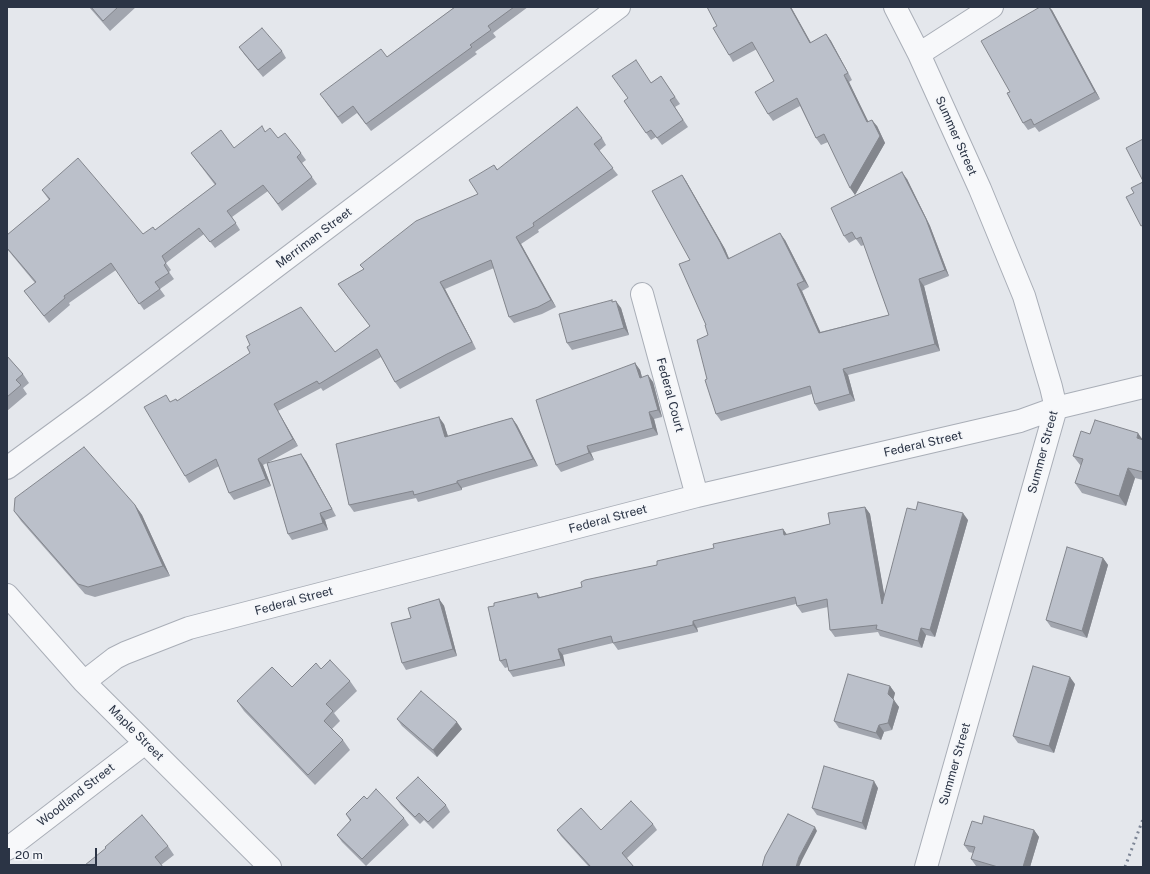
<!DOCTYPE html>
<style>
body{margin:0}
#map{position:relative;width:1150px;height:874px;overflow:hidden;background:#e4e7ec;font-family:"Public Sans",sans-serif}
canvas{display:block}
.frame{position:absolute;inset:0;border:8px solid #2b3445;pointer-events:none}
.scale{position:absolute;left:8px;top:848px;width:89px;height:18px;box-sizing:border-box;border:2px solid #2b3445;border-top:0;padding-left:5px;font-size:12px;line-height:14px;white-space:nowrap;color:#2b3445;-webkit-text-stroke:3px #f4f6f9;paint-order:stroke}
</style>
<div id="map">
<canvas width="1150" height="874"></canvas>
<div class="frame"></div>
<div class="scale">20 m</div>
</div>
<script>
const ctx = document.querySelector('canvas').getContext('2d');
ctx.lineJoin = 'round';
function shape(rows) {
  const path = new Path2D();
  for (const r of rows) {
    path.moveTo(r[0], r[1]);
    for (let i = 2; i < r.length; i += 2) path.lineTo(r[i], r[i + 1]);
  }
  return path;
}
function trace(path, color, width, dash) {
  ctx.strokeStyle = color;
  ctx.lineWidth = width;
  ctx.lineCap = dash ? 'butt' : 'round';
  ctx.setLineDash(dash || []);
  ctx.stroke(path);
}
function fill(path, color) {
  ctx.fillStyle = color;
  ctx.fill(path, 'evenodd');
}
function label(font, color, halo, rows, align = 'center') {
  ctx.font = font + ' "Public Sans",sans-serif';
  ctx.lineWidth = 3;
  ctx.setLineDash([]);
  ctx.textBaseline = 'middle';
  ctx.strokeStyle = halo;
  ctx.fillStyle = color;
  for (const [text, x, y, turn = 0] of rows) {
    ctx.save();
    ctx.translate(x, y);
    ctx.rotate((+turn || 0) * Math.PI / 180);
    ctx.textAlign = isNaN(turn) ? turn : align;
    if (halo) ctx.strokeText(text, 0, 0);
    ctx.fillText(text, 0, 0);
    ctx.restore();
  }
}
const minor = shape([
 [895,7,919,54,980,189,1024,296,1051,387,1056,408,926,867],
 [919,54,992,7],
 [642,294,697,496],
 [7,468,93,405,619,7],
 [7,595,84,682,270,867],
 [84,682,115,658,125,653,189,628,697,496,1020,421,1056,408,1143,387],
 [7,849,145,743]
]);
trace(minor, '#a9aeb7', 24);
trace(minor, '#f7f8fa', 22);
trace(shape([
 [1125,867,1143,819]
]), '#7d8696', 3, [2, 4]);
fill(shape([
 [89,7,136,7,110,31],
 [455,7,528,7,493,33,496,37,475,52,477,54,371,131,357,113,342,124,325,101,387,57],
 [707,7,791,7,811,43,826,34,831,41,852,80,849,82,868,122,877,126,885,143,855,195,828,142,821,145,816,138,800,106,773,121,768,114,774,81,757,49,733,62,729,55,717,26],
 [1049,7,1052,10,1100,99,1039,132,1035,127,1028,130,1023,123,1010,92],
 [239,47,282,51,286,58,263,77,244,54],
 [661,76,680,104,675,107,688,127,662,145,656,137,651,140,624,101],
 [265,132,278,138,301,153,306,160,302,163,317,184,282,211,268,191,232,217,240,230,215,248,204,234,166,263,171,270,169,272,174,279,160,289,165,296,144,310,116,270,69,303,70,305,49,323,24,291,35,283,7,249,7,235,49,200,42,190,143,234,155,230,215,185,191,153,234,148],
 [602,138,606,145,599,151,618,175,538,230,539,232,521,244,556,307,542,314,514,323,509,317,494,268,445,289,476,349,452,361,400,389,395,382,381,357,323,391,321,388,278,411,298,446,267,463,306,461,336,516,325,520,328,530,292,540,288,534,267,463,263,465,271,486,234,500,229,493,219,466,189,483,185,476,171,402,177,401,335,352,370,326,338,284,364,269,478,194,494,165,498,170],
 [682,175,686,181,725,249,729,258,785,240,809,287,802,291,820,332,889,315,864,245,861,246,856,239,849,243,844,236,907,179,930,226,949,276,924,286,940,351,848,375,855,401,819,411,815,404,812,394,721,421,716,414,707,379,708,335],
 [613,302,621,308,629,335,572,350,567,343],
 [7,356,23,374,29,383,23,388,27,394,7,411],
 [635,363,640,370,642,377,653,382,662,417,654,419,658,435,591,453,594,460,561,472,556,465],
 [512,418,517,425,538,466,462,488,462,490,418,502,416,498,354,512,349,505,444,424,448,436],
 [1090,434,1143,440,1143,480,1135,478,1126,506,1082,493,1075,483,1081,466,1073,456],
 [135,505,142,515,170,576,95,597,85,594,21,521,14,511],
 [865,507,870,514,884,595,916,510,968,520,935,637,926,635,922,648,880,636,878,632,835,637,830,630,828,607,802,613,797,606,796,604,697,628,698,632,618,650,613,643,563,655,565,666,513,677,509,671,508,667,505,668,500,661,494,606,537,593,540,597,582,587,714,548,783,529,787,535,830,524],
 [1103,558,1108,565,1087,638,1051,627,1046,620],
 [439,599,444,606,457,656,406,670,402,663,411,618],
 [321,669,350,681,357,691,334,713,340,721,332,729,343,740,350,750,315,785,244,711,237,701,292,687],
 [1075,684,1054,753,1018,743,1013,736],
 [890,686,895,693,893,700,899,707,892,730,884,732,881,740,839,728,834,721],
 [397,719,462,729,437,757,402,726],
 [878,788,866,830,817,815,812,808],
 [396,798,446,805,450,812,433,829,424,820,420,824,401,805],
 [367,799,404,818,409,825,366,866,342,842,337,835,350,821,346,814],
 [653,824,657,830,627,858,634,867,589,867,561,836,557,830,601,830],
 [982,824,1034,830,1039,837,1030,867,978,867,976,866,971,859,973,853,969,852,964,845],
 [168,846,174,855,161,865,85,865]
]), '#a1a5ae');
fill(shape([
 [790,7,791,7,815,50,810,43],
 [1049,7,1052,10,1100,99,1095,92],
 [826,34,831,41,852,80,848,73],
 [844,75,849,82,872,129,867,122],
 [872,120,877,126,885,143,855,195,850,188],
 [902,172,907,179,930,226,949,276,945,270],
 [682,175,686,181,725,249,732,266,728,259],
 [780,233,785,240,809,287,804,281],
 [516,237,521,244,556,307,551,300],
 [919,279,924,286,940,351,935,344],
 [440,282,445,289,476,349,472,342],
 [797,284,802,291,824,340,819,333],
 [616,301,621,308,629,335,624,328],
 [635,363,640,370,644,385,640,378],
 [843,369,848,375,855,401,850,394],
 [648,375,653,382,662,417,658,410],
 [274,404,298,446,293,439],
 [649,412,654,419,658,435,653,428],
 [439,417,444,424,450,443,445,437],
 [512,418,517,425,538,466,533,459],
 [1138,433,1143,440,1137,438],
 [587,446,591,453,594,460,589,453],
 [301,454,306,461,336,516,332,509],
 [258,459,263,465,271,486,266,479],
 [1128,468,1135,478,1126,506,1119,496],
 [457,481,462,488,462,490,457,483],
 [135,505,142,515,170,576,163,566],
 [865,507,870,514,887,610,882,604],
 [320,513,325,520,328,530,323,523],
 [963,513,968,520,935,637,930,630],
 [783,529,788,536,784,535],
 [1103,558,1108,565,1087,638,1082,631],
 [439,599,444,606,457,656,453,649],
 [693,621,697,628,698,632,693,625],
 [921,628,926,635,922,648,918,641],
 [558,649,563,655,565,666,561,659],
 [1070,677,1075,684,1054,753,1049,746],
 [890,686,895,693,893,701,888,694],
 [894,700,899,707,892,730,888,723],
 [457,722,462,729,437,757,433,750],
 [879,725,884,732,881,740,876,733],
 [874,781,878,788,866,830,862,823],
 [815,827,817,831,802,860,799,867,796,867,799,857],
 [1034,830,1039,837,1030,867,1023,867]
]), '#83868d');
const building = shape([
 [91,7,118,7,103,21,91,7],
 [455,7,514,7,488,26,491,30,470,45,472,47,366,124,353,106,338,117,320,94,381,49,387,57,455,7],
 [707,7,790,7,810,43,826,34,848,73,844,75,867,122,872,120,880,136,850,188,824,134,816,138,797,98,768,114,755,92,774,81,752,42,729,55,713,28,717,26,707,7],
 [1040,7,1049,7,1095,92,1034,125,1031,119,1023,123,1007,93,1010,92,981,41,1040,7],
 [262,28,282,51,258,70,239,47,262,28],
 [636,60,651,83,661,76,675,97,670,100,683,120,657,138,651,130,646,133,624,101,628,98,612,76,636,60],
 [577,107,602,138,594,144,613,168,533,223,534,226,516,237,551,300,538,307,509,317,491,260,440,282,472,342,447,354,395,382,377,349,319,384,317,381,274,404,293,439,258,459,266,479,229,493,216,459,185,476,144,407,166,395,170,402,176,399,177,401,250,353,247,347,250,345,246,336,301,307,335,352,370,326,338,284,364,269,360,265,416,221,478,194,469,180,494,165,497,170,577,107],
 [262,126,265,132,270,128,278,138,285,133,301,153,297,157,312,177,278,204,263,185,227,211,236,223,210,242,199,228,162,256,166,263,164,265,169,273,155,282,160,289,139,304,111,263,64,296,65,298,44,316,24,291,36,282,7,248,7,235,50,199,42,190,78,158,143,234,153,227,155,230,216,184,191,153,221,130,234,148,262,126],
 [1143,139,1143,181,1126,148,1143,139],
 [902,172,926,219,945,270,919,279,935,344,843,369,850,394,815,404,810,386,716,414,705,380,707,379,697,340,708,335,705,325,706,325,679,264,690,260,652,191,682,175,720,242,728,259,780,233,804,281,797,284,819,333,889,315,861,237,856,239,852,232,844,236,831,208,902,172],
 [1143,182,1143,225,1141,226,1126,197,1134,193,1131,188,1143,182],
 [612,300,612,302,616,301,624,328,567,343,559,314,612,300],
 [7,356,23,374,16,380,21,385,7,397,7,356],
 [635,363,640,378,648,375,658,410,649,412,653,428,587,446,589,453,556,465,536,400,635,363],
 [439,417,445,437,512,418,533,459,457,481,457,483,414,495,413,491,349,505,336,444,439,417],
 [1095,420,1138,433,1137,438,1143,440,1143,472,1128,468,1119,496,1075,483,1083,459,1073,456,1081,431,1090,434,1095,420],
 [84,447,135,505,163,566,88,587,78,584,14,511,15,498,84,447],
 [301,454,332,509,320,513,323,523,288,534,267,463,301,454],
 [918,502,963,513,930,630,921,628,918,641,876,629,877,625,830,630,827,599,797,606,795,597,693,621,693,625,613,643,611,636,558,649,561,659,509,671,506,659,500,661,488,607,494,606,494,603,537,593,538,598,582,587,581,582,585,580,657,565,657,561,714,548,713,544,783,529,784,535,830,524,828,513,865,507,882,604,907,508,916,510,918,502],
 [1067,547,1103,558,1082,631,1046,620,1067,547],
 [439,599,453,649,402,663,391,623,411,618,408,608,439,599],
 [330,660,350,681,326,704,333,711,324,721,343,740,308,775,237,701,272,667,292,687,316,663,321,669,330,660],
 [1033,666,1070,677,1049,746,1013,736,1033,666],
 [848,674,890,686,888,694,894,700,888,723,879,725,876,733,834,721,848,674],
 [421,691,457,722,433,750,397,719,421,691],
 [824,766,874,781,862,823,812,808,824,766],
 [418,777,446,805,428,822,419,813,415,817,396,798,418,777],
 [376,789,404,818,362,859,337,835,351,820,346,814,364,796,367,799,376,789],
 [631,801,653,824,622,853,634,867,591,867,557,830,581,808,601,830,631,801],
 [788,814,815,827,799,857,796,867,762,867,765,856,788,814],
 [142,815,168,846,155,857,163,867,86,867,85,865,106,848,105,847,142,815],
 [984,816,1034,830,1023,867,998,867,971,859,975,847,964,845,972,821,982,824,984,816]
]);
fill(building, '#bbc0ca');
trace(building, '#83868d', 1);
label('12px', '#2b3445', '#f4f6f9', [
 ["Summer Street",956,136,66],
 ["Merriman Street",314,238,-37],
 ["Federal Court",670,395,75],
 ["Federal Street",923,444,-13],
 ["Summer Street",1043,452,-75],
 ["Federal Street",608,519,-15],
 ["Federal Street",294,601,-15],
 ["Maple Street",136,733,45],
 ["Summer Street",955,764,-74],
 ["Woodland Street",76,795,-38]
]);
</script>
